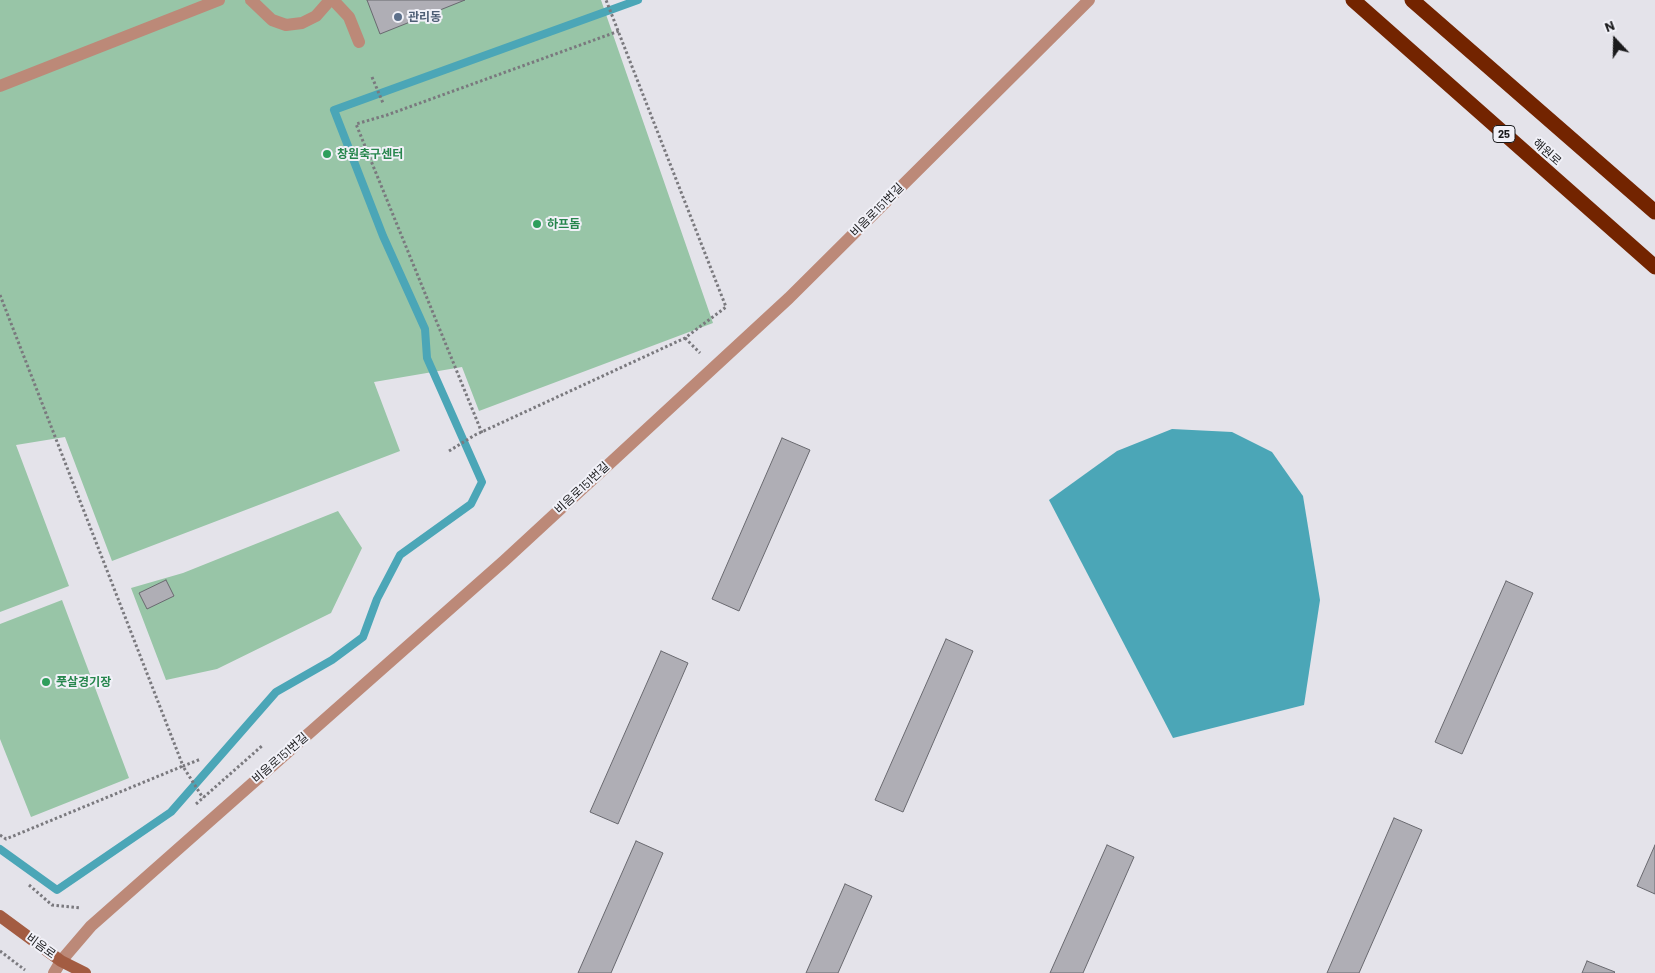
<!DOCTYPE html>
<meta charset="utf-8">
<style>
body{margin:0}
#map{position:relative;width:1655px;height:973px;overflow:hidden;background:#e4e3ea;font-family:Barlow,sans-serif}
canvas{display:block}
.north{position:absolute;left:1590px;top:15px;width:50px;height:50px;-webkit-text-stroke:4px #f1f1f8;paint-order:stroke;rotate:339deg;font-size:14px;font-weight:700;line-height:20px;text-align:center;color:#1a1a1c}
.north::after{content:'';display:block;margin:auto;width:18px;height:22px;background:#1a1a1c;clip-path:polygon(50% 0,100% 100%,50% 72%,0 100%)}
</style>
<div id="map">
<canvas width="1655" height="973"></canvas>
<div class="north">N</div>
</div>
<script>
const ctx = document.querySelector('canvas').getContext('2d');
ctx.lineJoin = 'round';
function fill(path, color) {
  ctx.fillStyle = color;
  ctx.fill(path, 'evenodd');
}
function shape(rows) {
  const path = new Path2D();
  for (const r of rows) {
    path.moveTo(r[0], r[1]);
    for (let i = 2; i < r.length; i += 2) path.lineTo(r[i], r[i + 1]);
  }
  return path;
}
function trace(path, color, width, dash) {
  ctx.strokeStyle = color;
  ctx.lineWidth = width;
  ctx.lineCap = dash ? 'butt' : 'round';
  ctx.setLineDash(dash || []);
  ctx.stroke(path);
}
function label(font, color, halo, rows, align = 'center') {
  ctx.font = font + ' Barlow,"Noto Sans KR",sans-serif';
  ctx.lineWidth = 4;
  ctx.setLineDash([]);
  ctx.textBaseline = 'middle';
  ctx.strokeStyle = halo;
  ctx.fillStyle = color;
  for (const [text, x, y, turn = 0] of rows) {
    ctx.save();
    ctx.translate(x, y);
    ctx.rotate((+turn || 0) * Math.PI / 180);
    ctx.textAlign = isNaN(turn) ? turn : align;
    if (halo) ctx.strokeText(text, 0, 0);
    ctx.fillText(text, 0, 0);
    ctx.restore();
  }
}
fill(shape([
 [0,0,601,0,713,323,479,411,462,367,374,382,400,451,112,561,65,437,16,445,69,586,0,612],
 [338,511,362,548,331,613,217,669,166,680,131,588,183,573],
 [62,600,129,778,31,817,0,739,0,624]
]), '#98c5a7');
fill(shape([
 [1172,429,1232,432,1272,452,1303,496,1320,600,1304,705,1173,738,1049,500,1117,451]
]), '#4ba6b7');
trace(shape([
 [0,849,57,890,171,812,276,692,332,660,363,637,377,599,400,555,471,504,482,482,427,358,425,329,383,236,334,110,638,0]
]), '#4ba6b7', 8);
const building = shape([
 [367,0,465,0,380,34,367,0],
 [782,438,810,450,739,611,712,599,782,438],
 [166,580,174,596,147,609,139,593,166,580],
 [1506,581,1533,593,1462,754,1435,742,1506,581],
 [946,639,973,651,903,812,875,800,946,639],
 [661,651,688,663,618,824,590,812,661,651],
 [1394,818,1422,830,1359,973,1327,973,1394,818],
 [636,841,663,853,611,973,578,973,636,841],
 [1107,845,1134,857,1083,973,1050,973,1107,845],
 [1655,845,1655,894,1637,886,1655,845],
 [845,884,872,896,838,973,806,973,845,884],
 [1587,961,1615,972,1614,973,1582,973,1587,961]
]);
fill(building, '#afaeb5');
trace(building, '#69696f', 1);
trace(shape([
 [372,77,383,103],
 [0,295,183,766,201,759],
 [685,338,700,353],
 [482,433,356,124,387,115,619,31],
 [449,451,475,435,685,338,726,307,606,0],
 [184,768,203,798],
 [196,804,263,745],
 [0,835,6,839,183,766],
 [29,885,52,905,81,908],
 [0,951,25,970]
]), '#7a797e', 3, [2.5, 2.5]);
trace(shape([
 [251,0,272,20,286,25,302,23,316,16,330,0],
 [333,0,349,17,359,42],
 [0,86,219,0],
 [54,973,61,961,91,926,504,561,789,298,1089,0]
]), '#bc8978', 12);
trace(shape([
 [0,916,61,961,85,973]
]), '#a35c42', 12);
trace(shape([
 [1353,0,1655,267],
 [1412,0,1655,212]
]), '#732400', 15);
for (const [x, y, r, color] of [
 [398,17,5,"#5c6f8a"],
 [327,154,5,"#2e9e5b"],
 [537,224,5,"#2e9e5b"],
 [46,682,5,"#2e9e5b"]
]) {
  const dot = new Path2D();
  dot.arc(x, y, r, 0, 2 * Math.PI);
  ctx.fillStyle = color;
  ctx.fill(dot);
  trace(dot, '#f1f1f8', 2);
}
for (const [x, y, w] of [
 [1504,134,22]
]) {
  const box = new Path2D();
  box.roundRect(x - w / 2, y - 8.5, w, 17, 4);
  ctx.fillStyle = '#f1f1f8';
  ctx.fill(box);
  trace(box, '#1a1a1c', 1);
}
label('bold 11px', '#1a1a1c', null, [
 ["25",1504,134]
]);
label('bold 12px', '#4e5e75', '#f1f1f8', [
 ["관리동",408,17]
], 'left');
label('12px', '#1a1a1c', '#f1f1f8', [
 ["해원로",1547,152,41],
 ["비음로151번길",877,210,-45],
 ["비음로151번길",582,488,-43],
 ["비음로151번길",280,758,-41],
 ["비음로",41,946,36]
]);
label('bold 12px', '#27864d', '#f1f1f8', [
 ["창원축구센터",337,154],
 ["하프돔",547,224],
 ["풋살경기장",56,682]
], 'left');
</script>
